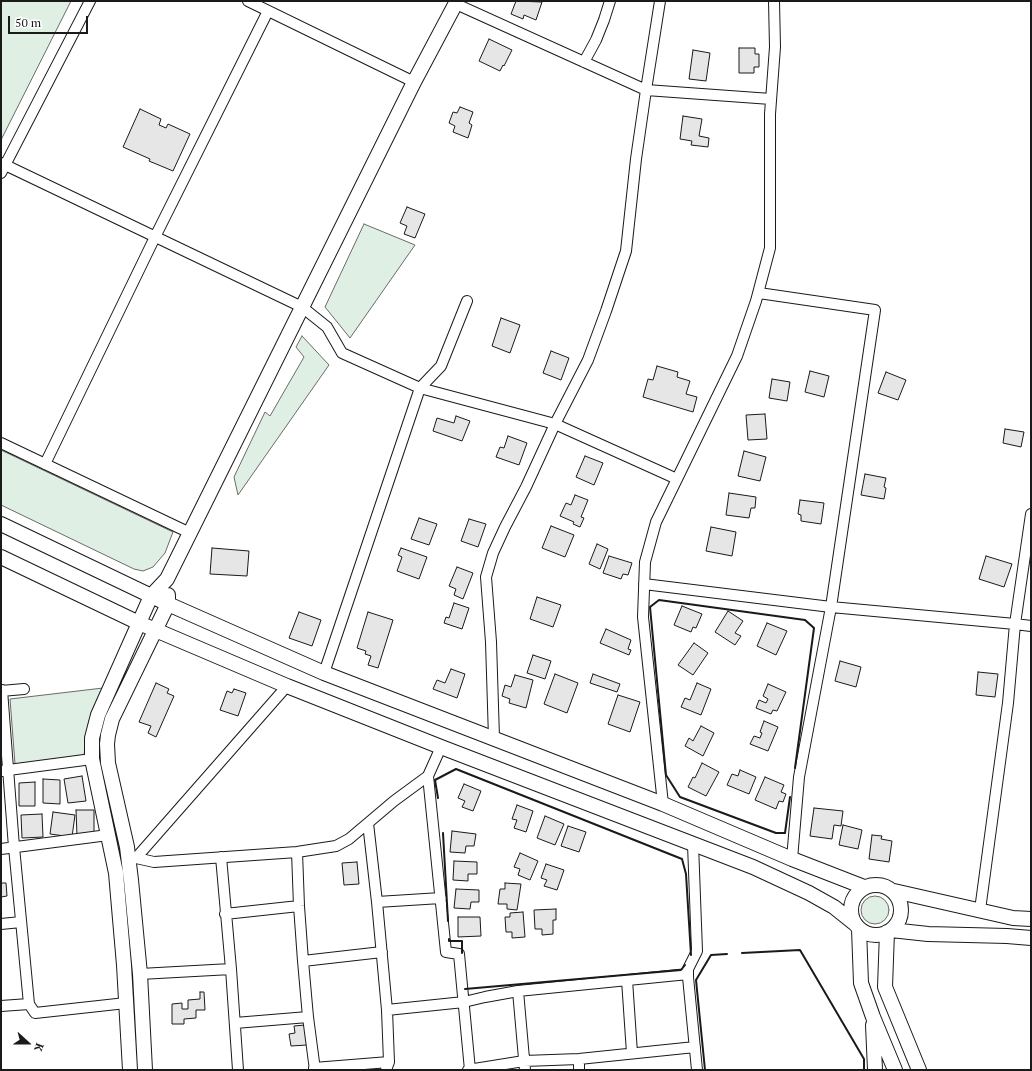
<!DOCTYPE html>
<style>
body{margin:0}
#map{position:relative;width:1032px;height:1071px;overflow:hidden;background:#fff;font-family:"PT Serif",serif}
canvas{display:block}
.frame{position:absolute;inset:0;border:2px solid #1a1a1a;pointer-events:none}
.north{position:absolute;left:8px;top:1023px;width:40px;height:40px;-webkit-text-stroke:3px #fff;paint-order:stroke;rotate:111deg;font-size:11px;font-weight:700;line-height:16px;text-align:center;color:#1a1a1a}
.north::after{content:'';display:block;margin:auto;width:14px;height:18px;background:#1a1a1a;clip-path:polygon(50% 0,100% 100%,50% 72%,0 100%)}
.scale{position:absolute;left:8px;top:16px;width:80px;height:18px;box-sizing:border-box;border:2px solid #1a1a1a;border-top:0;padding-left:5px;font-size:12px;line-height:14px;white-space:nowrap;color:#1a1a1a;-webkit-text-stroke:3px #fff;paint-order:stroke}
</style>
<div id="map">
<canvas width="1032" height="1071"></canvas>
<div class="frame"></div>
<div class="north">K</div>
<div class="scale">50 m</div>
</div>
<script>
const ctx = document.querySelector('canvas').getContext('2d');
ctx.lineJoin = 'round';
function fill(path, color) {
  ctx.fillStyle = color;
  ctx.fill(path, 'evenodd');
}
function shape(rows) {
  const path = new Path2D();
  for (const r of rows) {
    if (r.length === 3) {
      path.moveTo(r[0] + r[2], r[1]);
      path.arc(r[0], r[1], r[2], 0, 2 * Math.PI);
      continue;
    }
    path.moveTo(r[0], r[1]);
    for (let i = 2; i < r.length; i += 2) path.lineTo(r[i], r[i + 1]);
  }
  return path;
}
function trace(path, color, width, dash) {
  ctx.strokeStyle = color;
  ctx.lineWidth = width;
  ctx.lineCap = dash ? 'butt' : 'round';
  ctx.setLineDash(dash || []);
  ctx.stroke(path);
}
const green = shape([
 [1,1,71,1,1,140,1,1],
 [364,224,415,245,350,338,325,307,364,224],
 [302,336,329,365,238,495,234,477,265,412,270,416,304,357,296,347,302,336],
 [1,450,173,532,165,553,153,567,143,571,134,569,1,505,1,450],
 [103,688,89,721,85,741,84,759,15,764,10,699,103,688],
 [875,910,14]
]);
fill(green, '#e0efe3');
trace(green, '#6a6a6a', 1);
const building = shape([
 [516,1,542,2,536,20,524,15,523,19,511,14,516,1],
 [489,39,512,50,504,66,503,65,500,71,479,61,489,39],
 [739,48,755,48,755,54,759,54,759,67,754,67,754,73,739,73,739,48],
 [693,50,710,53,706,81,689,79,693,50],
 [460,107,473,112,469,123,472,125,468,138,453,132,455,126,449,123,453,112,457,113,460,107],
 [140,109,161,119,159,125,166,128,168,124,190,134,173,171,149,161,150,159,123,147,140,109],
 [683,116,702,119,699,136,709,138,708,147,691,145,692,141,680,139,683,116],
 [407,207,425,214,415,238,404,234,407,226,400,223,407,207],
 [501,318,520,325,510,353,492,346,501,318],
 [551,351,569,358,561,380,543,373,551,351],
 [657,366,678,372,677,377,690,381,686,394,697,397,693,412,643,397,648,379,653,380,657,366],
 [810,371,829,376,824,397,805,392,810,371],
 [886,372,906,380,898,400,878,393,886,372],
 [772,379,790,382,787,401,769,398,772,379],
 [765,414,767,439,748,440,746,415,765,414],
 [456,416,470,421,462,441,433,431,437,418,454,423,456,416],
 [1005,429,1024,432,1021,447,1003,443,1005,429],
 [508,436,527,443,519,465,496,457,500,447,504,448,508,436],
 [744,451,766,457,760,481,738,476,744,451],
 [585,456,603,463,594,485,576,477,585,456],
 [865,474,886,478,884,487,886,488,884,499,861,495,865,474],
 [729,493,756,497,755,508,751,508,749,518,726,515,729,493],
 [575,495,588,500,581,517,584,518,580,527,573,524,574,522,560,516,566,503,571,505,575,495],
 [800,500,824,503,821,524,801,521,801,515,798,514,800,500],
 [419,518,437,524,429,545,411,539,419,518],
 [469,519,486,524,478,547,461,541,469,519],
 [551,526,574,535,565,557,542,548,551,526],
 [711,527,736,532,732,556,706,551,711,527],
 [597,544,608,549,600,569,589,564,597,544],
 [212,548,249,551,247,576,210,574,212,548],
 [401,548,427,557,419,579,397,571,402,557,398,555,401,548],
 [609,556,632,563,628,575,623,574,621,579,603,573,609,556],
 [986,556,1012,564,1004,587,979,579,986,556],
 [457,567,473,573,463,599,454,595,456,589,449,586,457,567],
 [537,597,561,605,553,627,530,619,537,597],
 [454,603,469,608,462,629,444,623,446,617,449,618,454,603],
 [682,606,702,614,696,628,693,627,691,632,674,625,682,606],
 [728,611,743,621,735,633,741,636,735,645,715,632,728,611],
 [299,612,321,620,312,646,289,638,299,612],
 [368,612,393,620,378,668,368,665,371,656,365,654,366,651,357,648,368,612],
 [767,623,787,631,776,655,757,646,767,623],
 [606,629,631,640,628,649,631,650,629,655,600,643,606,629],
 [694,643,708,653,693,675,678,665,694,643],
 [533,655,551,661,545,679,527,673,533,655],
 [840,661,861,667,856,687,835,681,840,661],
 [451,669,465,674,457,698,433,689,437,680,445,683,451,669],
 [978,672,998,674,995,697,976,695,978,672],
 [555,674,578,683,567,713,544,704,555,674],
 [593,674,620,684,617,692,590,683,593,674],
 [515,675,533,680,526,708,509,703,510,699,502,696,505,685,511,687,515,675],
 [156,683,169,689,167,693,174,696,156,737,148,733,151,726,139,722,156,683],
 [697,683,711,689,701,715,681,707,685,698,690,700,697,683],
 [768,684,786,692,777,711,773,710,771,714,756,708,759,700,766,703,768,699,763,696,768,684],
 [234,689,246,693,238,716,220,710,227,691,232,693,234,689],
 [618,695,640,702,630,732,608,724,618,695],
 [764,721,778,727,768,751,750,744,754,736,760,738,762,733,760,732,764,721],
 [701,726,714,733,703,756,685,746,689,738,693,741,701,726],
 [702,763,719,772,706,796,688,787,693,777,695,778,702,763],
 [740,770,756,777,749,794,727,785,732,774,738,776,740,770],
 [82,776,86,801,68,803,64,779,82,776],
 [765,777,784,785,781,792,786,794,783,802,779,801,776,809,755,800,765,777],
 [43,779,60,780,60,804,43,803,43,779],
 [35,782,35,806,19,806,19,783,35,782],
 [464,784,481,791,473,811,462,807,465,801,458,798,464,784],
 [517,805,533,811,526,832,514,828,517,820,512,819,517,805],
 [814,808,843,811,841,826,834,825,832,839,810,836,814,808],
 [76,810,94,810,94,835,77,836,76,810],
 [53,812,75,815,72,837,50,834,53,812],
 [42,814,43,837,22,838,21,815,42,814],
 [545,816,564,824,555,845,537,838,545,816],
 [843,825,862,830,858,849,839,845,843,825],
 [568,826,586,832,579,852,561,846,568,826],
 [452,831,476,834,474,846,466,846,465,853,450,852,452,831],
 [872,835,882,836,881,839,892,841,889,862,869,859,872,835],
 [520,853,538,861,530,880,518,875,520,869,514,867,520,853],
 [454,861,477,862,477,874,468,874,468,881,453,880,454,861],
 [357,862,359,884,344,885,342,863,357,862],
 [546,864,564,870,557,890,544,886,547,880,541,878,546,864],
 [1,883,6,883,7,896,1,897,1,883],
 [505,883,521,884,517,910,507,909,507,904,498,904,500,889,505,889,505,883],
 [456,889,479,890,479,902,471,902,470,909,454,908,456,889],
 [556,909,556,920,553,920,553,934,542,935,542,929,535,929,534,910,556,909],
 [523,912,525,937,512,938,512,932,506,932,505,917,510,917,510,913,523,912],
 [458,917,480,917,481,936,458,937,458,917],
 [200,992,204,992,205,1010,196,1010,196,1018,184,1019,184,1024,172,1024,172,1004,182,1003,182,1009,188,1009,188,1000,200,999,200,992],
 [305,1025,307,1045,291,1046,289,1034,295,1033,294,1026,305,1025]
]);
fill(building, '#e6e6e6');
trace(building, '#1a1a1a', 1);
const street = shape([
 [248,1,414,82],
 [456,4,646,90,771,99],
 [584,62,596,40,604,20,610,1],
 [1,163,302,307,327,327,342,353,420,388,555,424,677,479],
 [1,173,90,1],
 [759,293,875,310,831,607,799,777,792,859],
 [1,443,190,533],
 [45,464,155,237,268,11],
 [644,584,831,607,1015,624,1031,626],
 [324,673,420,388,441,366,467,301],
 [2,690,14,847,29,1004,35,1013,126,1003],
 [1,691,24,689],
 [494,738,491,642,486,577,493,553,505,527,526,487,555,424,588,360,606,311,626,251,636,159,646,90,660,1],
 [1,771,92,759],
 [428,776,446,952,459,954,470,1070],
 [663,804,643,617,645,562,656,522,737,356,756,301,770,248,770,114,775,47,774,1],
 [368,823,394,801,428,776,441,747],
 [693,844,697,951,688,969,688,977,697,1070],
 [1,849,108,835],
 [297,852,299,906,303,961,308,1017,315,1070],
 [221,857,231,969,238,1070],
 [136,858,287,686],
 [128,860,136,858,154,862,297,852,336,846,349,839,368,823,377,902,387,1010,389,1062,386,1070],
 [377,902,441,898],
 [980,910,1008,703,1015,624,1031,514],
 [225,914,299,906],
 [1,924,21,922],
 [303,961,382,952],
 [140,974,231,969],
 [627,980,632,1053],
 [518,991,688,974],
 [1,1006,29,1004],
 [387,1010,464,1002,485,997,518,991,525,1070],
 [235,1023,308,1017],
 [579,1059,579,1070],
 [314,1068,389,1062],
 [468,1070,524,1061,579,1059,695,1047]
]);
const secondary = shape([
 [1,524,168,604,324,673,663,804,792,859,864,887],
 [1,557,139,623,287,686,441,747,753,867,809,893,834,907,854,923],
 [876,910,25],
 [894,891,1013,918,1031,919],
 [859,929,861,983,873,1017,895,1070],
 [891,930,928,934,1007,936,1031,938],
 [887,932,885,987,919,1070],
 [873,1025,875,1070],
 [130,1070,124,965,116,873,92,759,92,738,98,715,151,596,167,579,414,82,457,1],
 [145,1070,140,974,131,880,127,847,108,763,107,744,108,735,112,719,168,604,168,595]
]);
trace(street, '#1a1a1a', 12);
trace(secondary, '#1a1a1a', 16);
trace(street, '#fff', 10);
trace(secondary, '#fff', 14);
trace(shape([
 [790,797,785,833,776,833,680,797,666,775,650,607,659,600,805,620,814,628,795,768],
 [438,798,435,780,456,769,682,859,686,874,691,955],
 [443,833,448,921],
 [449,939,449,941,462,941,462,953],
 [742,953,800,950,864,1059,864,1070],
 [465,989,681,970,685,965],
 [705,1070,696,980,711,955,727,954]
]), '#1a1a1a', 2);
</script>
